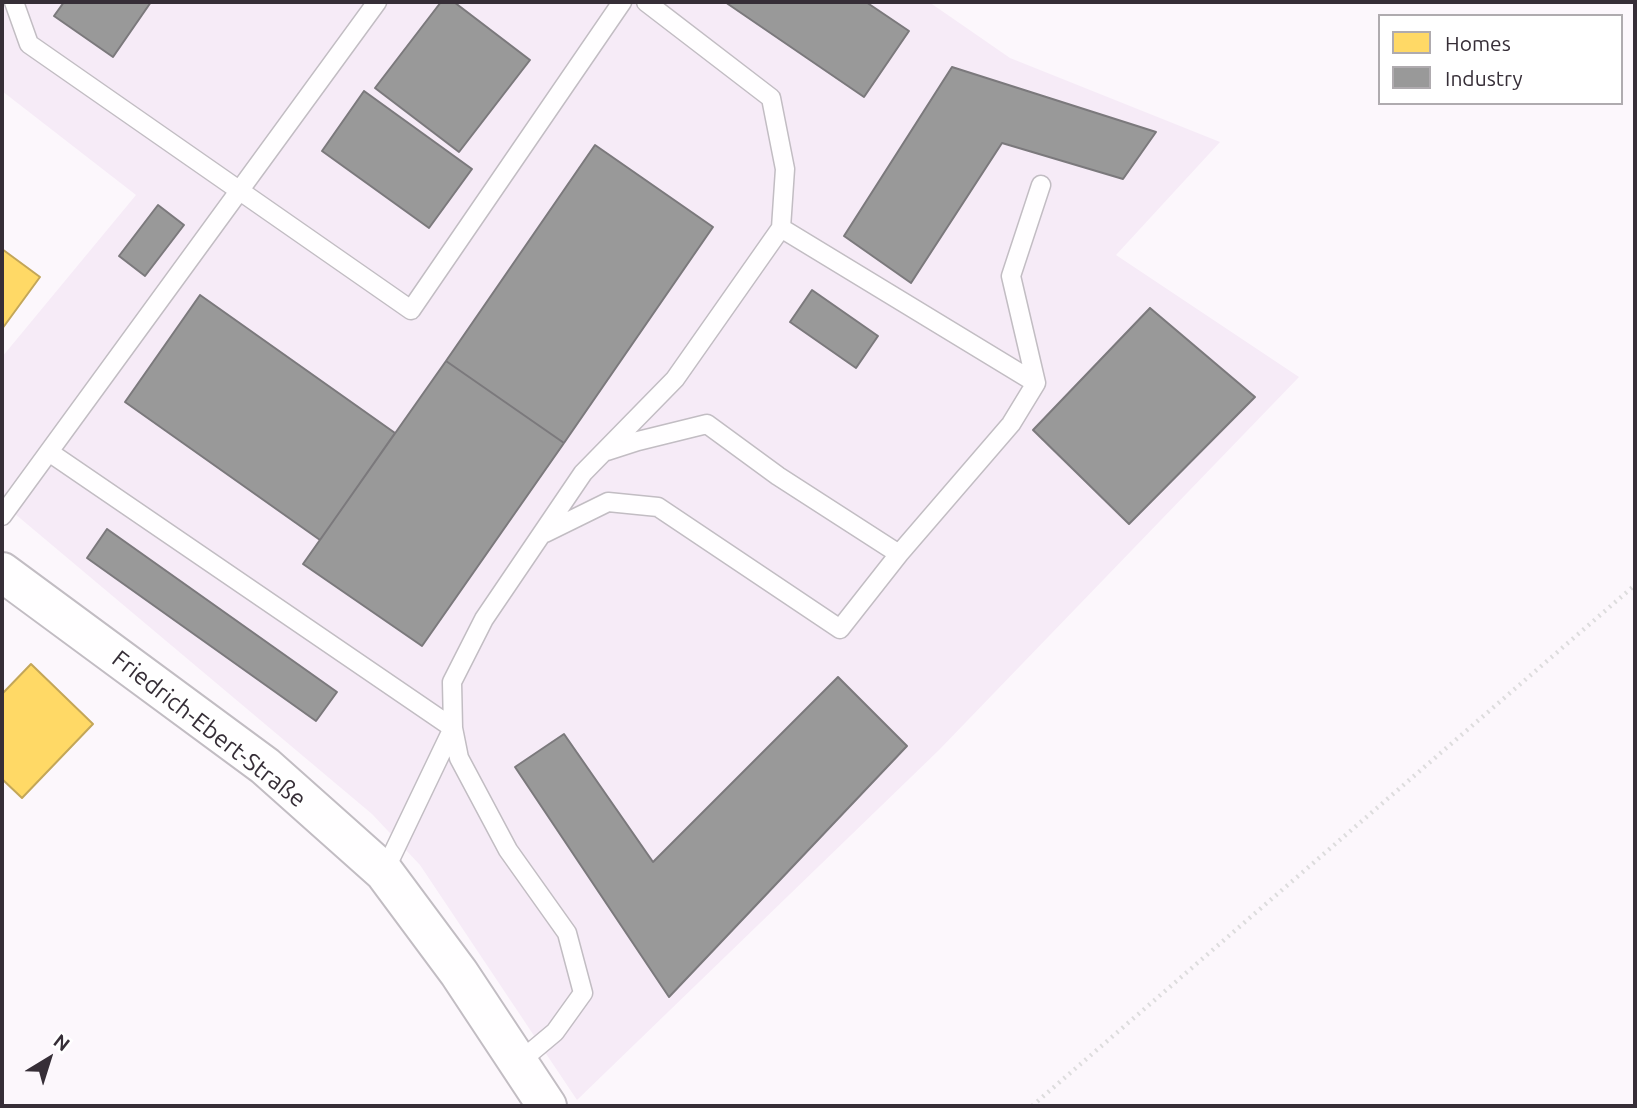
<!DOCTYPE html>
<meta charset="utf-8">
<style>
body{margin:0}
#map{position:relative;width:1637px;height:1108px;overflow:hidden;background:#fcf7fc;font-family:Ubuntu,sans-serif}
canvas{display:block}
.frame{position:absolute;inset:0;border:4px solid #362e37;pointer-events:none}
.legend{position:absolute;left:1378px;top:14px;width:245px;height:91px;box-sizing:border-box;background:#fff;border:2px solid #afabaf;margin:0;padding:9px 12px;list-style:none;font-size:21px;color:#362e37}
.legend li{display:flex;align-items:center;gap:14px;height:35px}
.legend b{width:35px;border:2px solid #afabaf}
.north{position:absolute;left:14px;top:1024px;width:70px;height:70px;-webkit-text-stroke:5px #fff;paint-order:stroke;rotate:38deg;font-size:19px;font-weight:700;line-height:28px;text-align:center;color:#362e37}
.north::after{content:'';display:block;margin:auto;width:24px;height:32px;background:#362e37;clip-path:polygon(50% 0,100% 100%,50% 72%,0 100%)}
</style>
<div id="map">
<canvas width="1637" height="1108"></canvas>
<div class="frame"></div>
<ul class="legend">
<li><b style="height:19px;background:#ffd966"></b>Homes</li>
<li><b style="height:19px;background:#999"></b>Industry</li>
</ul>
<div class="north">N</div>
</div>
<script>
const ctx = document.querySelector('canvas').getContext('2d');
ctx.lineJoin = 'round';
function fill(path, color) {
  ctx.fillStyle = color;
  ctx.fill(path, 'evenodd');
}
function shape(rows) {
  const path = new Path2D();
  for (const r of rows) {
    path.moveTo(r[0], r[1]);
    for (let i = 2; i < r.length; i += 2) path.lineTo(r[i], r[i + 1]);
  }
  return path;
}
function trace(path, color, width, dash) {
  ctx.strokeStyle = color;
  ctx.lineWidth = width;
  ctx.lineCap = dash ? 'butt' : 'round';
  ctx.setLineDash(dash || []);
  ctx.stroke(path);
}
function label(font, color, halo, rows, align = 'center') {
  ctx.font = font + ' Ubuntu,sans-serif';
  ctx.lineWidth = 7;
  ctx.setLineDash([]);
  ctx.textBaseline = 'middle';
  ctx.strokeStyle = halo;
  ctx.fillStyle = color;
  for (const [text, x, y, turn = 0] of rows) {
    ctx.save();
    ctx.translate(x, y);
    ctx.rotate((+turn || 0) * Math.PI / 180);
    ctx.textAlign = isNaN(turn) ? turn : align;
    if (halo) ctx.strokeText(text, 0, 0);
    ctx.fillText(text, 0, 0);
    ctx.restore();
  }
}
fill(shape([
 [2,2,929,2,1010,58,1220,142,1116,255,1299,377,939,750,577,1100,420,865,372,814,2,503,2,357,136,195,2,91]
]), '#f6ebf7');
const homes = shape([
 [2,249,40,277,2,329,2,249],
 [31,664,93,724,22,798,2,779,2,694,31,664]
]);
fill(homes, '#ffd966');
trace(homes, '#c3a658', 2);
const industry = shape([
 [64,2,151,2,113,57,54,16,64,2],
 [441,2,454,2,530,60,459,152,375,88,441,2],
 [725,2,866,2,909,31,864,97,725,2],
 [952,67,1156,132,1123,179,1002,143,911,283,844,236,952,67],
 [364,91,472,169,429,228,322,151,364,91],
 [595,145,713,227,564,443,446,361,595,145],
 [158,205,184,225,145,276,119,256,158,205],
 [812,290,878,336,856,368,790,322,812,290],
 [200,295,395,433,320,540,125,402,200,295],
 [1150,308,1255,397,1129,524,1033,430,1150,308],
 [446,361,564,443,422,646,303,564,446,361],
 [107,529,337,692,316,721,87,558,107,529],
 [838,677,907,746,669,997,515,767,564,734,653,862,838,677]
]);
fill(industry, '#999');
trace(industry, '#7b797c', 2);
const lane = shape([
 [14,2,29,44,411,310,622,2],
 [781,228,1036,383,1011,424,899,554],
 [1036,383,1011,276,1041,185],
 [49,452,453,728],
 [2,516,377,2],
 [545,533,608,502,658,507,840,629,899,554,778,476,707,424,638,441,607,451],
 [384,872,453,728],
 [518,1063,555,1032,583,993,567,933,508,850,459,758,453,728,452,682,484,619,583,473,675,379,781,228,785,169,771,98,646,2]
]);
const secondary = shape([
 [2,572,265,766,384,872,459,973,547,1106]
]);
trace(lane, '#c2bdc3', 21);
trace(secondary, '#c2bdc3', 42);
trace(shape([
 [1032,1106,1635,585]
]), '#dddcdd', 4.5, [2, 5]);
trace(lane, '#fffeff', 18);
trace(secondary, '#fffeff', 38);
label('24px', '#362e37', '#fff', [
 ["Friedrich-Ebert-Straße",209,729,38]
]);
</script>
